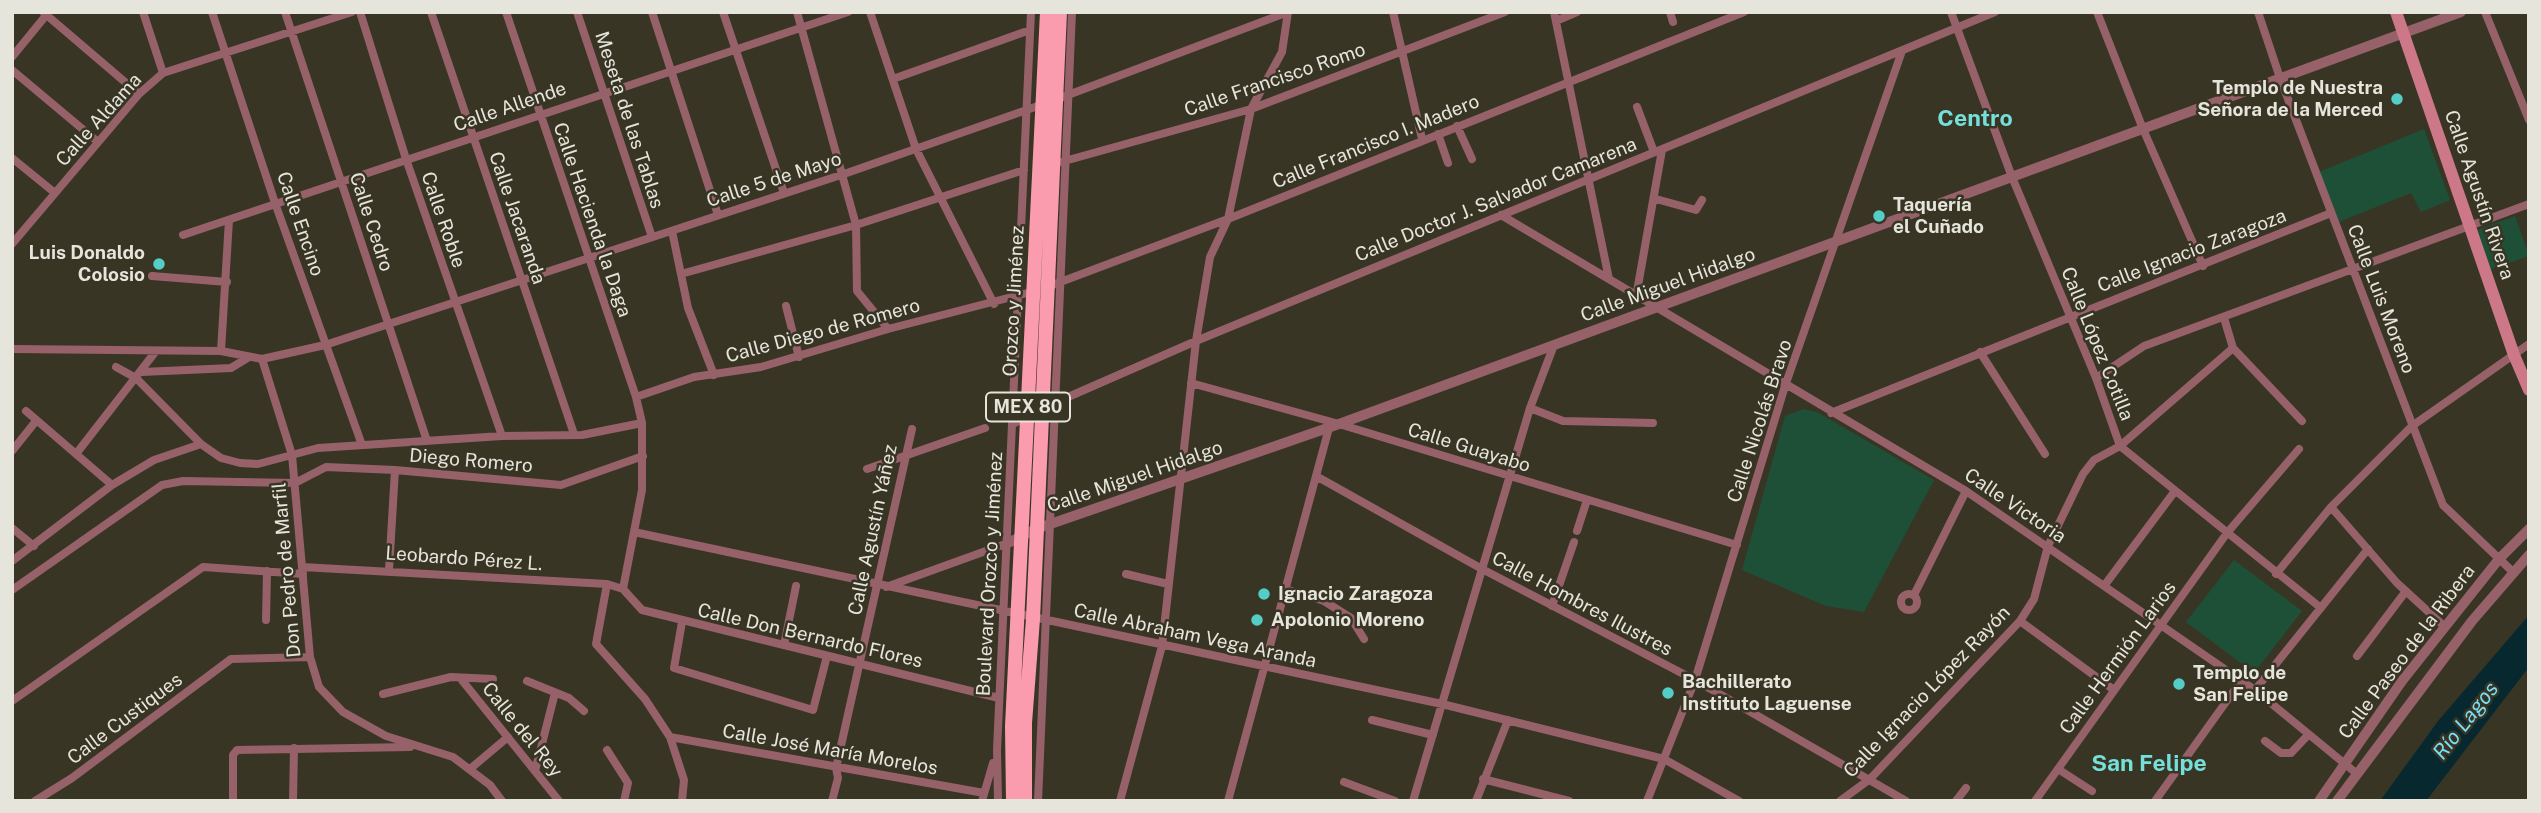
<!DOCTYPE html>
<meta charset="utf-8">
<style>
body{margin:0}
#map{position:relative;width:2541px;height:813px;overflow:hidden;background:#383525;font-family:"Public Sans",sans-serif}
canvas{display:block}
.frame{position:absolute;inset:0;border:14px solid #e6e5db;pointer-events:none}
</style>
<div id="map">
<canvas width="2541" height="813"></canvas>
<div class="frame"></div>
</div>
<script>
const ctx = document.querySelector('canvas').getContext('2d');
ctx.lineJoin = 'round';
function fill(path, color) {
  ctx.fillStyle = color;
  ctx.fill(path, 'evenodd');
}
function shape(rows) {
  const path = new Path2D();
  for (const r of rows) {
    if (r.length === 3) {
      path.moveTo(r[0] + r[2], r[1]);
      path.arc(r[0], r[1], r[2], 0, 2 * Math.PI);
      continue;
    }
    path.moveTo(r[0], r[1]);
    for (let i = 2; i < r.length; i += 2) path.lineTo(r[i], r[i + 1]);
  }
  return path;
}
function trace(path, color, width, dash) {
  ctx.strokeStyle = color;
  ctx.lineWidth = width;
  ctx.lineCap = dash ? 'butt' : 'round';
  ctx.setLineDash(dash || []);
  ctx.stroke(path);
}
function label(font, color, halo, rows, align = 'center') {
  ctx.font = font + ' "Public Sans",sans-serif';
  ctx.lineWidth = 5;
  ctx.setLineDash([]);
  ctx.textBaseline = 'middle';
  ctx.strokeStyle = halo;
  ctx.fillStyle = color;
  for (const [text, x, y, turn = 0] of rows) {
    ctx.save();
    ctx.translate(x, y);
    ctx.rotate((+turn || 0) * Math.PI / 180);
    ctx.textAlign = isNaN(turn) ? turn : align;
    if (halo) ctx.strokeText(text, 0, 0);
    ctx.fillText(text, 0, 0);
    ctx.restore();
  }
}
fill(shape([
 [2424,129,2450,200,2421,212,2411,193,2339,222,2319,172],
 [2515,216,2529,256,2489,270,2474,231],
 [1803,409,1817,412,1934,480,1864,612,1826,606,1742,570,1785,416],
 [2234,560,2302,611,2254,673,2186,622]
]), '#1e5038');
fill(shape([
 [2529,615,2529,667,2426,801,2380,801,2438,721]
]), '#07282f');
trace(shape([
 [43,12,139,94],
 [143,12,163,73],
 [212,12,275,203,362,445],
 [285,12,427,441],
 [360,12,406,159,502,436],
 [431,12,574,434],
 [506,12,636,397,642,423,642,490,623,589],
 [577,12,652,237],
 [652,12,718,215],
 [723,12,784,193],
 [797,12,856,225,857,291,888,329],
 [870,12,916,149,994,304],
 [1393,12,1422,139],
 [1554,12,1609,279],
 [1670,12,1673,22],
 [1951,12,2012,177,2096,378,2120,446,2321,608],
 [2097,12,2143,129,2203,266],
 [2258,12,2280,78,2443,505,2513,572],
 [2485,12,2529,120],
 [1556,21,1577,12],
 [12,57,48,13],
 [12,70,98,142],
 [893,79,1030,30],
 [1637,107,1654,152],
 [1457,126,1472,159],
 [1438,134,1448,163],
 [12,158,55,193],
 [1061,162,1251,109,1505,12],
 [1656,199,1696,210,1702,200],
 [1501,215,1966,491,2255,690,2356,773],
 [672,231,688,308,714,375],
 [183,235,848,12],
 [12,244,139,94,163,73,352,12],
 [681,274,856,225,1024,170],
 [152,276,227,282],
 [1047,287,1228,219,1744,12],
 [1636,297,1662,150],
 [786,306,799,357],
 [2224,318,2233,348,2302,421],
 [12,349,221,351,262,359,325,345,844,174,1055,100,1068,95,1288,12,1282,52,1251,109,1228,219,1210,257,1196,341,1162,646,1120,801],
 [221,351,229,220],
 [1980,352,2045,454],
 [262,359,292,455,310,657,319,687,343,712,386,736,453,757,490,785,502,801],
 [116,367,136,378,201,444,221,458,240,463,258,464,318,448,502,436,582,435,642,423],
 [142,372,231,368,249,357],
 [2096,378,2144,346,2529,204],
 [1191,383,1339,424,1737,545],
 [636,397,694,377,761,367,888,329,1035,291],
 [1043,408,1196,341,1995,12],
 [1530,408,1563,421,1653,423],
 [26,411,112,485],
 [1831,413,2331,213],
 [1013,424,1029,416],
 [12,451,36,421],
 [76,454,156,351],
 [867,469,985,428],
 [1316,476,1482,569,1695,680,1906,801],
 [2331,507,2397,583,2445,627],
 [12,528,34,546],
 [1577,531,1587,500],
 [634,532,1442,704,1664,759,1739,801],
 [12,561,112,485,154,460,201,444],
 [302,567,607,584,623,589],
 [389,570,395,470],
 [1126,574,1168,584],
 [2276,574,2331,507,2412,426,2529,344],
 [607,584,596,644,645,699,670,737,684,780,682,801],
 [2104,586,2175,491],
 [886,587,1008,543],
 [623,589,642,610,999,698],
 [1285,589,1324,601,1351,618,1364,639],
 [12,590,162,485,183,481,295,483,326,467,395,470,561,485,643,456],
 [1909,602,8],
 [1914,595,1966,491],
 [1552,606,1574,542],
 [266,620,267,571],
 [2020,621,2114,690],
 [682,622,674,668,813,710,827,656],
 [784,645,796,586],
 [2357,656,2406,591],
 [461,679,559,801],
 [527,681,569,698,584,711],
 [2255,690,2368,549],
 [383,694,451,677,493,679],
 [12,701,203,567,303,574],
 [1372,720,1433,735],
 [670,737,984,793],
 [2265,741,2281,753,2291,753,2308,735],
 [607,750,628,783,624,801],
 [470,769,508,737],
 [2058,769,2092,791],
 [535,771,555,693],
 [1483,779,1569,801],
 [1344,782,1395,801],
 [35,801,72,778,231,659,310,657],
 [233,801,233,755,237,750,410,747],
 [293,801,294,748],
 [832,801,838,778,836,768,912,429],
 [982,801,993,763],
 [998,801,997,750,1031,12],
 [1038,801,1072,12],
 [1228,801,1329,428],
 [1413,801,1530,408,1554,345],
 [1476,801,1508,720],
 [1647,801,1695,680,1785,386,1902,51],
 [1840,801,1870,779,2020,621,2034,599,2048,546,2083,474,2094,460,2120,446,2233,348],
 [1956,801,1966,788],
 [2035,801,2227,533,2299,449],
 [2155,801,2241,681]
]), '#97616a', 8);
trace(shape([
 [1008,543,1036,529,1339,424,2461,12],
 [2319,801,2402,681,2499,559,2529,529],
 [2337,801,2472,621,2529,555]
]), '#97616a', 10);
trace(shape([
 [2396,12,2514,355,2529,390]
]), '#cd7888', 12);
trace(shape([
 [1013,801,1012,726,1047,12],
 [1025,801,1025,723,1033,619,1060,12]
]), '#fa9cae', 14);
for (const [x, y, r, color] of [
 [2397,99,7,"#54cdc7"],
 [1879,216,7,"#54cdc7"],
 [159,264,7,"#54cdc7"],
 [1264,594,7,"#54cdc7"],
 [1257,620,7,"#54cdc7"],
 [2179,684,7,"#54cdc7"],
 [1668,693,7,"#54cdc7"]
]) {
  const dot = new Path2D();
  dot.arc(x, y, r, 0, 2 * Math.PI);
  ctx.fillStyle = color;
  ctx.fill(dot);
  trace(dot, '#383525', 2.5);
}
for (const [x, y, w] of [
 [1028,407,84]
]) {
  const box = new Path2D();
  box.roundRect(x - w / 2, y - 14.5, w, 29, 5);
  ctx.fillStyle = '#383525';
  ctx.fill(box);
  trace(box, '#e6e5db', 2);
}
label('bold 18px', '#e6e5db', null, [
 ["MEX 80",1028,407]
]);
label('19px', '#e6e5db', '#383525', [
 ["Calle Francisco Romo",1275,80,-19],
 ["Calle Allende",510,107,-19],
 ["Calle Aldama",99,120,-48],
 ["Meseta de las Tablas",629,120,72],
 ["Calle Francisco I. Madero",1376,142,-22],
 ["Calle 5 de Mayo",774,180,-18],
 ["Calle Agustín Rivera",2479,195,71],
 ["Calle Doctor J. Salvador Camarena",1496,200,-22],
 ["Calle Jacaranda",517,218,71],
 ["Calle Roble",443,220,71],
 ["Calle Hacienda la Daga",592,220,71],
 ["Calle Cedro",371,222,72],
 ["Calle Encino",300,224,71],
 ["Calle Ignacio Zaragoza",2192,251,-21],
 ["Calle Miguel Hidalgo",1668,285,-20],
 ["Calle Luis Moreno",2381,299,69],
 ["Orozco y Jiménez",1014,301,-87],
 ["Calle Diego de Romero",823,331,-15],
 ["Calle López Cotilla",2097,344,68],
 ["Calle Nicolás Bravo",1760,421,-72],
 ["Calle Guayabo",1469,448,17],
 ["Diego Romero",471,461,5],
 ["Calle Miguel Hidalgo",1135,477,-19],
 ["Calle Victoria",2015,506,34],
 ["Calle Agustín Yáñez",873,530,-78],
 ["Leobardo Pérez L.",464,559,4],
 ["Don Pedro de Marfil",287,570,-95],
 ["Boulevard Orozco y Jiménez",990,574,-87],
 ["Calle Hombres Ilustres",1582,604,28],
 ["Calle Don Bernardo Flores",810,636,13],
 ["Calle Abraham Vega Aranda",1195,636,12],
 ["Calle Paseo de la Ribera",2407,652,-53],
 ["Calle Hermión Larios",2118,658,-54],
 ["Calle Ignacio López Rayón",1927,692,-46],
 ["Calle Custiques",125,719,-37],
 ["Calle del Rey",522,730,51],
 ["Calle José María Morelos",830,750,10]
]);
label('bold 19px', '#e6e5db', '#383525', [
 ["Templo de Nuestra",2383,88,"right"],
 ["Señora de la Merced",2383,110,"right"],
 ["Taquería",1893,205],
 ["el Cuñado",1893,227],
 ["Luis Donaldo",145,253,"right"],
 ["Colosio",145,275,"right"],
 ["Ignacio Zaragoza",1278,594],
 ["Apolonio Moreno",1271,620],
 ["Templo de",2193,673],
 ["San Felipe",2193,695],
 ["Bachillerato",1682,682],
 ["Instituto Laguense",1682,704]
], 'left');
label('italic 21px', '#77dff7', '#383525', [
 ["Río Lagos",2466,721,-52]
]);
label('bold 23px', '#75e0da', '#383525', [
 ["Centro",1975,119],
 ["San Felipe",2149,764]
]);
</script>
